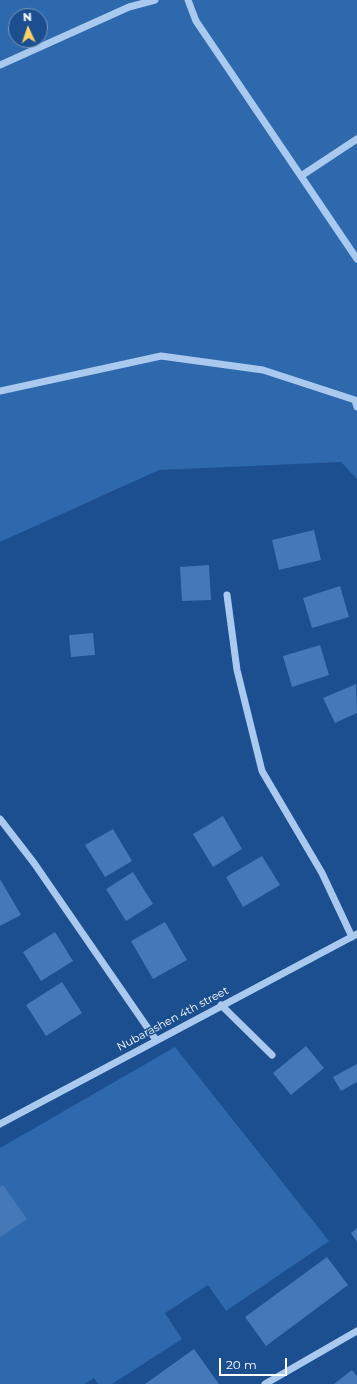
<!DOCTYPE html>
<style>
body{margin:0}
#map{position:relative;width:357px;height:1384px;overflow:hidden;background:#1b4f8f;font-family:Montserrat,sans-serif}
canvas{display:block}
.north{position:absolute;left:8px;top:8px;width:40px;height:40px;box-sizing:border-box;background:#1b4f8f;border:1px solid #7695bc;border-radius:50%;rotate:357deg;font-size:11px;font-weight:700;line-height:16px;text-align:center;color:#fff}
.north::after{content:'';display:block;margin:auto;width:14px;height:18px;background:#ffd166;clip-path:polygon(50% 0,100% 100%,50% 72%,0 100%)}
.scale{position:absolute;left:219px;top:1358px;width:68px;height:18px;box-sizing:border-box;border:2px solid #fff;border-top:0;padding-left:5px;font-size:12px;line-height:14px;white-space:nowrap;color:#fff;-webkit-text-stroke:3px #1b4f8f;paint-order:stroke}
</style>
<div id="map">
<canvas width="357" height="1384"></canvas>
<div class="north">N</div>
<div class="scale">20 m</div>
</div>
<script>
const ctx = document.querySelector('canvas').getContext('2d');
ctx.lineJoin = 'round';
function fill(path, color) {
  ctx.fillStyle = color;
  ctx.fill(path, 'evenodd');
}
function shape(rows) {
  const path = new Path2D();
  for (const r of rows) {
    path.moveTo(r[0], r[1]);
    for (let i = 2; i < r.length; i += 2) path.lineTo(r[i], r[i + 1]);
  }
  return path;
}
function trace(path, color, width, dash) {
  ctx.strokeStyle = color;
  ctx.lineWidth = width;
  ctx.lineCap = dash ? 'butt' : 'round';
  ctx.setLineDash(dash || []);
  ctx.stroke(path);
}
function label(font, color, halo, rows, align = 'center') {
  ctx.font = font + ' Montserrat,sans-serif';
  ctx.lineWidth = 3;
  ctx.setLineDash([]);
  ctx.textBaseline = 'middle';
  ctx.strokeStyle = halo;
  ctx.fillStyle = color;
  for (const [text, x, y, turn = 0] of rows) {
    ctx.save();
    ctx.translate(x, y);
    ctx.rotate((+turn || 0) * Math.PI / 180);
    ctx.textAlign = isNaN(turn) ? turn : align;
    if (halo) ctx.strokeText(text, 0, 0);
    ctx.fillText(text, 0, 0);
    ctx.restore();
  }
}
fill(shape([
 [0,0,357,0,357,479,341,462,159,470,0,542],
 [16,16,40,16,40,40,16,40],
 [175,1047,329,1241,226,1311,208,1285,165,1313,182,1339,112,1384,98,1384,94,1378,85,1384,0,1384,0,1148]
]), '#2e69ad');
fill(shape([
 [314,530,321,560,279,570,272,540],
 [209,565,211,600,182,601,180,567],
 [340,586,349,617,312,628,303,598],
 [93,633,95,655,71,657,69,635],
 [320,645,329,675,292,687,283,656],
 [356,684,357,713,335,723,323,698],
 [223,816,242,849,213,867,193,834],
 [113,829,132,861,105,877,85,845],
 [262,856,280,885,243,907,226,877],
 [133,872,153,904,126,921,106,889],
 [0,879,21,915,0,926],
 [165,922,187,960,153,979,131,941],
 [55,932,73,961,41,981,23,952],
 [62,982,82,1013,46,1036,26,1005],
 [306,1046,324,1068,291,1095,273,1073],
 [357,1064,357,1082,341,1091,333,1077],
 [3,1185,27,1219,0,1237,0,1187],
 [357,1228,357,1242,351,1233],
 [327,1257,348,1285,266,1346,245,1317],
 [194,1349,219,1384,145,1384],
 [352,1370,357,1376,357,1384,334,1384]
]), '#4478b7');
trace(shape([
 [188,0,196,21,357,259],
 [0,65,129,7,155,0],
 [301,176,357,139],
 [0,391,161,356,263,370,355,400,357,407],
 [227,595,237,670,262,771,322,873,352,937],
 [0,819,34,863,156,1040],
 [221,1005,272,1055],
 [0,1124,357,934],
 [265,1384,357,1331]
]), '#a9c9ee', 7);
label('11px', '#fff', '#1b4f8f', [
 ["Nubarashen 4th street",173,1019,-28]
]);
</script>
